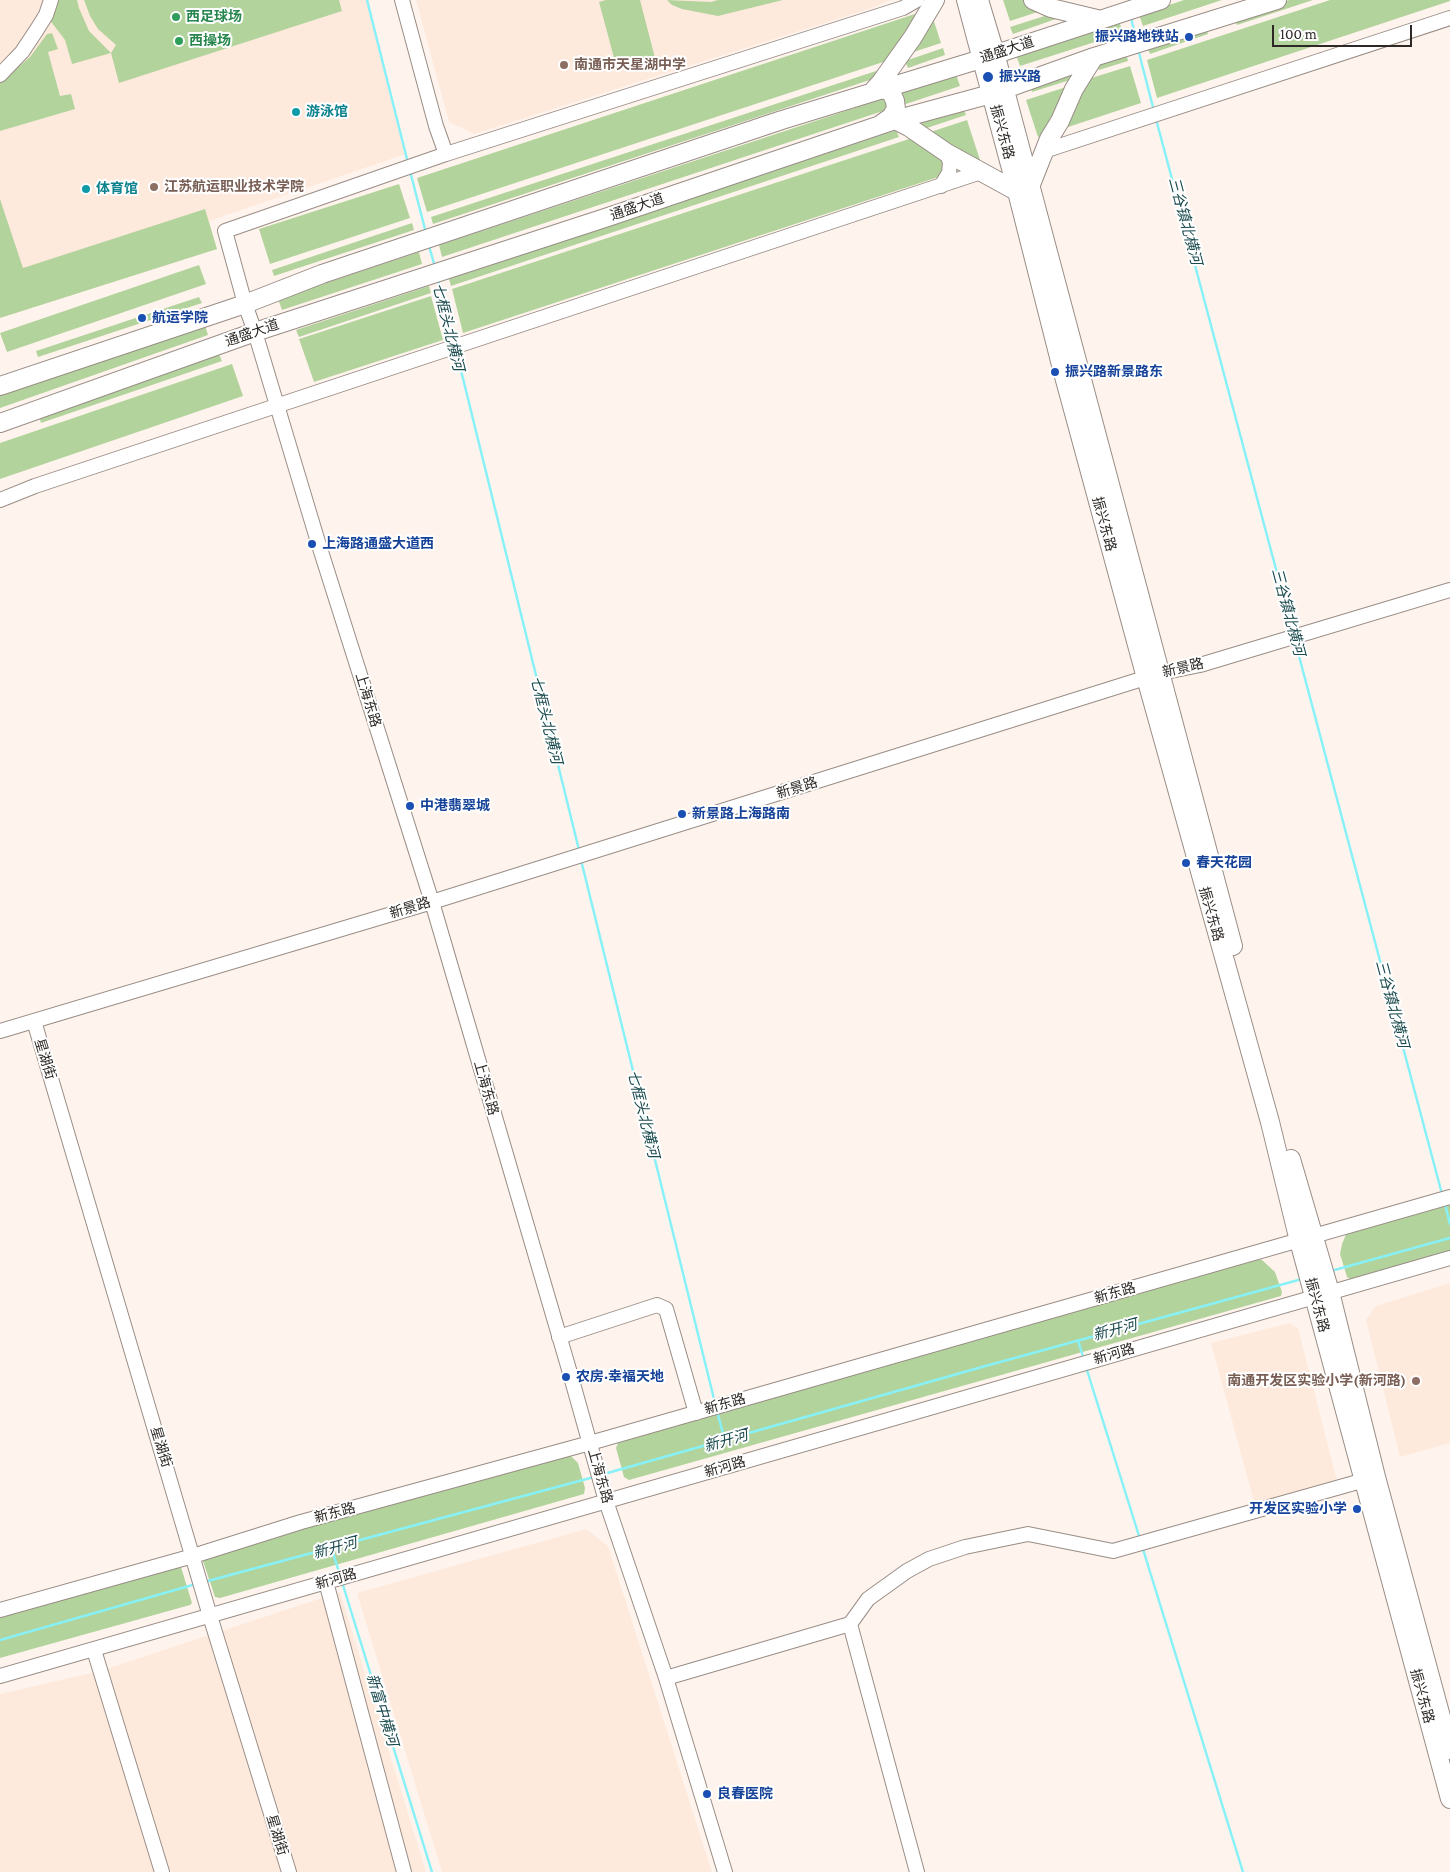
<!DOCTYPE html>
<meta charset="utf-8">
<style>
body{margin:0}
#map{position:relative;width:1450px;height:1872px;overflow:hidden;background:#fff4ed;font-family:"Crimson Pro",serif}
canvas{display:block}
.scale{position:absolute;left:1272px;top:25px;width:140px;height:22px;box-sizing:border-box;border:2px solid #2d2825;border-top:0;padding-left:6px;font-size:15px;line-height:18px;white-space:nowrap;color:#2d2825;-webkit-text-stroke:4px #fff;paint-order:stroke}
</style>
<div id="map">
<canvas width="1450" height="1872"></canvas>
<div class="scale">100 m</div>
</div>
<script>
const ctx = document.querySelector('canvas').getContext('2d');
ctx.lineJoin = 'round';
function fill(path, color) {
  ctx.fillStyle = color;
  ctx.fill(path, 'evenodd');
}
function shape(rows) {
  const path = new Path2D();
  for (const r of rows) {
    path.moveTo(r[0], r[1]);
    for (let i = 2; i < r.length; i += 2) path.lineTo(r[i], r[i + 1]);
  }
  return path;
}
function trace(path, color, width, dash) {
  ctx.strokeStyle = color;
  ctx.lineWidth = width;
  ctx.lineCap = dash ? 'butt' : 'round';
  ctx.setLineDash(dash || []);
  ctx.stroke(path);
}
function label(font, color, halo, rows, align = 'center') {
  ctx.font = font + ' "Crimson Pro","Noto Sans SC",serif';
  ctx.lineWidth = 4;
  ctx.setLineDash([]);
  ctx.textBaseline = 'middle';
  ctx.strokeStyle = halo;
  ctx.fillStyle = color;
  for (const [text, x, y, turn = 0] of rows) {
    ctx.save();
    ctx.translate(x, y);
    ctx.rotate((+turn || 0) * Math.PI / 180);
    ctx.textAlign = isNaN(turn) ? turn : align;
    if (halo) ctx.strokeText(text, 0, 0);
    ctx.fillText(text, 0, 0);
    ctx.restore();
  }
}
fill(shape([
 [0,0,367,0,406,154,209,221,217,249,0,318],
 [416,0,891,0,872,8,474,134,449,122],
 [1450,1283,1450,1443,1400,1457,1366,1320,1376,1306],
 [1290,1323,1298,1328,1339,1489,1257,1513,1211,1343],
 [586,1529,608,1546,712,1872,442,1872,357,1593],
 [340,1592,426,1872,0,1872,0,1694,100,1671]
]), '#feeadd');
fill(shape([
 [55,0,77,0,79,8,89,31,111,53,116,45,98,29,90,16,84,0,339,0,342,11,119,83,111,53,72,64,65,40,49,19],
 [606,0,640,0,655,58,617,69,599,2],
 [667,0,711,2,718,0,783,0,718,16,682,9,672,5],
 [1003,0,1028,0,1044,10,1010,21],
 [1184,0,1222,0,1143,26,1139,15],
 [1289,0,1313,0,1237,25,1234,18],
 [1330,0,1450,0,1450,1,1157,98,1147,60],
 [930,9,941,43,427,212,417,178],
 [1054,13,1056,19,1013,34,1010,27],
 [1119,21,1123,33,1020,66,1016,55],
 [1206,28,1208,34,1150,54,1147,47],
 [52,33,58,49,48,52,60,96,71,94,75,109,0,131,0,83,30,57,47,34],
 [943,48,945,55,908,68,905,61],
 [1126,53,1128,61,1099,70,1097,63],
 [1130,66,1141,103,1062,129,1085,80],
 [879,70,882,76,433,224,431,217],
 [1069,73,1070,80,1032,92,1029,85],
 [956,74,960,86,903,105,898,93],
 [1066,87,1042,135,1038,137,1026,100],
 [888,97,892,108,442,257,439,245],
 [963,108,966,115,924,129,921,122],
 [967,120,981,163,463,333,452,289],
 [896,130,899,137,451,286,449,279],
 [399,184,410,218,270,264,259,229],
 [0,199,23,268,205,209,217,249,0,318],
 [412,223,414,230,274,276,272,270],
 [419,252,422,264,282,310,278,299],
 [199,265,206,284,7,352,0,333],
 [429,286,431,293,299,337,296,330],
 [431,296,443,340,314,382,299,339],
 [199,297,202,303,38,357,36,351],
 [205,325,208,335,0,408,0,396],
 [219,354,222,361,41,423,39,416],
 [232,364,243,396,0,479,0,443],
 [1450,1203,1450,1253,1352,1280,1347,1277,1340,1254,1342,1244,1347,1232],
 [1255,1258,1262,1260,1275,1272,1282,1292,1281,1296,629,1480,624,1477,616,1448,618,1443],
 [569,1454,578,1463,585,1488,584,1494,220,1598,215,1597,203,1561,205,1557],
 [178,1565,181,1567,192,1603,190,1605,0,1658,0,1617]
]), '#b3d39c');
trace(shape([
 [367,0,408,163],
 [1131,17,1135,36],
 [1138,49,1154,111],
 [1156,119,1293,633],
 [410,171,426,233],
 [429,246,435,267],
 [438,280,454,342],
 [456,350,579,850],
 [1295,641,1442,1194],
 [581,860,715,1403],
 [1445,1204,1450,1224],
 [1331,1271,1450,1238],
 [1078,1340,1084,1360],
 [1086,1367,1140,1539],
 [717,1411,725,1441],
 [604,1474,982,1367,1302,1279],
 [1142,1546,1243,1872],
 [331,1547,340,1575],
 [204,1582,594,1477],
 [342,1582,432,1872],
 [0,1640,196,1584]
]), '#88f1f7', 2.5);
const minor = shape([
 [402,0,436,126,446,154,903,8,917,0],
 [0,75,22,52,36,31,46,15,51,0],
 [1044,151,1450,18],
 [446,154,225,231,245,304,255,332,318,542,432,902,568,1366,606,1501,666,1678,725,1872],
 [941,186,949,173,950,163,947,153],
 [0,500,35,486,981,172],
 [34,1021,210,1616,289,1872],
 [0,1031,432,902,1161,673,1200,665,1450,590],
 [559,1337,657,1305,666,1309,696,1413],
 [326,1582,404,1872],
 [0,1610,193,1556,301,1522,590,1443,1450,1197],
 [850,1624,868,1599,907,1571,929,1559,965,1547,1028,1534,1113,1551,1372,1478],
 [94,1650,162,1872],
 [0,1676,1450,1258],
 [666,1678,850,1624,917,1872]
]);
const major = shape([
 [966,0,1013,176,1062,369,1146,678,1270,1122,1299,1241,1450,1799],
 [979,0,995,53,1233,946],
 [1033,0,1051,8,1097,19],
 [872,92,881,82,913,37,935,0],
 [895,120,909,127,947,153,1018,192],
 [881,124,891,117,896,109,895,101,891,92,882,89],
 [1030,187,1049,139,1060,121,1074,89,1094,57],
 [0,386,245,304,322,274,782,120,981,59,1161,0],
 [0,423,255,332,608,217,895,120,991,94,1094,57,1277,0],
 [1291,1159,1330,1292,1376,1477,1450,1750]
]);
trace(minor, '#998d86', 16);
trace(major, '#998d86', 20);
trace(minor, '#fff', 14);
trace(major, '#fff', 18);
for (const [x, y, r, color] of [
 [176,17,5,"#2e9e5b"],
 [1189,37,5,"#1a4fb4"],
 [179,41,5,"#2e9e5b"],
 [564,65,5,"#8d6e63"],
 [988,77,6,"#1a4fb4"],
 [296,112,5,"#0f9aa8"],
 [154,187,5,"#8d6e63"],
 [86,189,5,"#0f9aa8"],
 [142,318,5,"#1a4fb4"],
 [1055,372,5,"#1a4fb4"],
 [312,544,5,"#1a4fb4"],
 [410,806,5,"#1a4fb4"],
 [682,814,5,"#1a4fb4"],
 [1186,863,5,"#1a4fb4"],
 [566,1377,5,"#1a4fb4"],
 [1416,1381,5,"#8d6e63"],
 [1357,1509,5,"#1a4fb4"],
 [707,1794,5,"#1a4fb4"]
]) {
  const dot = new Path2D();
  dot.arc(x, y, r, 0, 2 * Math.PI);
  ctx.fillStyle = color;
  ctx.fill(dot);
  trace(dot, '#fff', 2);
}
label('bold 14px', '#27864d', '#fff', [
 ["西足球场",186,17],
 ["西操场",189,41]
], 'left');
label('bold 14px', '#164399', '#fff', [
 ["振兴路地铁站",1179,37,"right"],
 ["振兴路",999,77],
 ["航运学院",152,318],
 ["振兴路新景路东",1065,372],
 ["上海路通盛大道西",322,544],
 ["中港翡翠城",420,806],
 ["新景路上海路南",692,814],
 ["春天花园",1196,863],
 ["农房·幸福天地",576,1377],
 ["开发区实验小学",1347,1509,"right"],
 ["良春医院",717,1794]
], 'left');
label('14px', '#2d2825', '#fff', [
 ["通盛大道",1007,50,-18],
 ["振兴东路",1002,132,75],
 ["通盛大道",637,207,-19],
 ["通盛大道",252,333,-19],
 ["振兴东路",1104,524,75],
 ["新景路",1183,668,-13],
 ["上海东路",368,700,73],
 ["新景路",797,788,-17],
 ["新景路",410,908,-17],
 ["振兴东路",1211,914,74],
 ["星湖街",45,1059,73],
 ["上海东路",486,1088,74],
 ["新东路",1115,1293,-16],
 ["振兴东路",1317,1305,75],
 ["新河路",1114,1354,-16],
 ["新东路",725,1404,-16],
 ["星湖街",161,1447,73],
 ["新河路",725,1467,-16],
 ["上海东路",600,1476,74],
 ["新东路",335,1513,-15],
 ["新河路",336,1579,-16],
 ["振兴东路",1422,1696,75],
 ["星湖街",277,1835,73]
]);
label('bold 14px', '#785e54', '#fff', [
 ["南通市天星湖中学",574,65],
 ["江苏航运职业技术学院",164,187],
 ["南通开发区实验小学(新河路)",1406,1381,"right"]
], 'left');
label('bold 14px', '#0d838f', '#fff', [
 ["游泳馆",306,112],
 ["体育馆",96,189]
], 'left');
label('italic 15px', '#1b4b4e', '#fff', [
 ["三谷镇北横河",1185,221,75],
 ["七框头北横河",448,327,76],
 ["三谷镇北横河",1288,612,75],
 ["七框头北横河",546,720,76],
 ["三谷镇北横河",1392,1004,75],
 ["七框头北横河",643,1114,76],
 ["新开河",1115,1330,-15],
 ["新开河",726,1441,-16],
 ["新开河",335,1548,-15],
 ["新富中横河",382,1710,73]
]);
</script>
